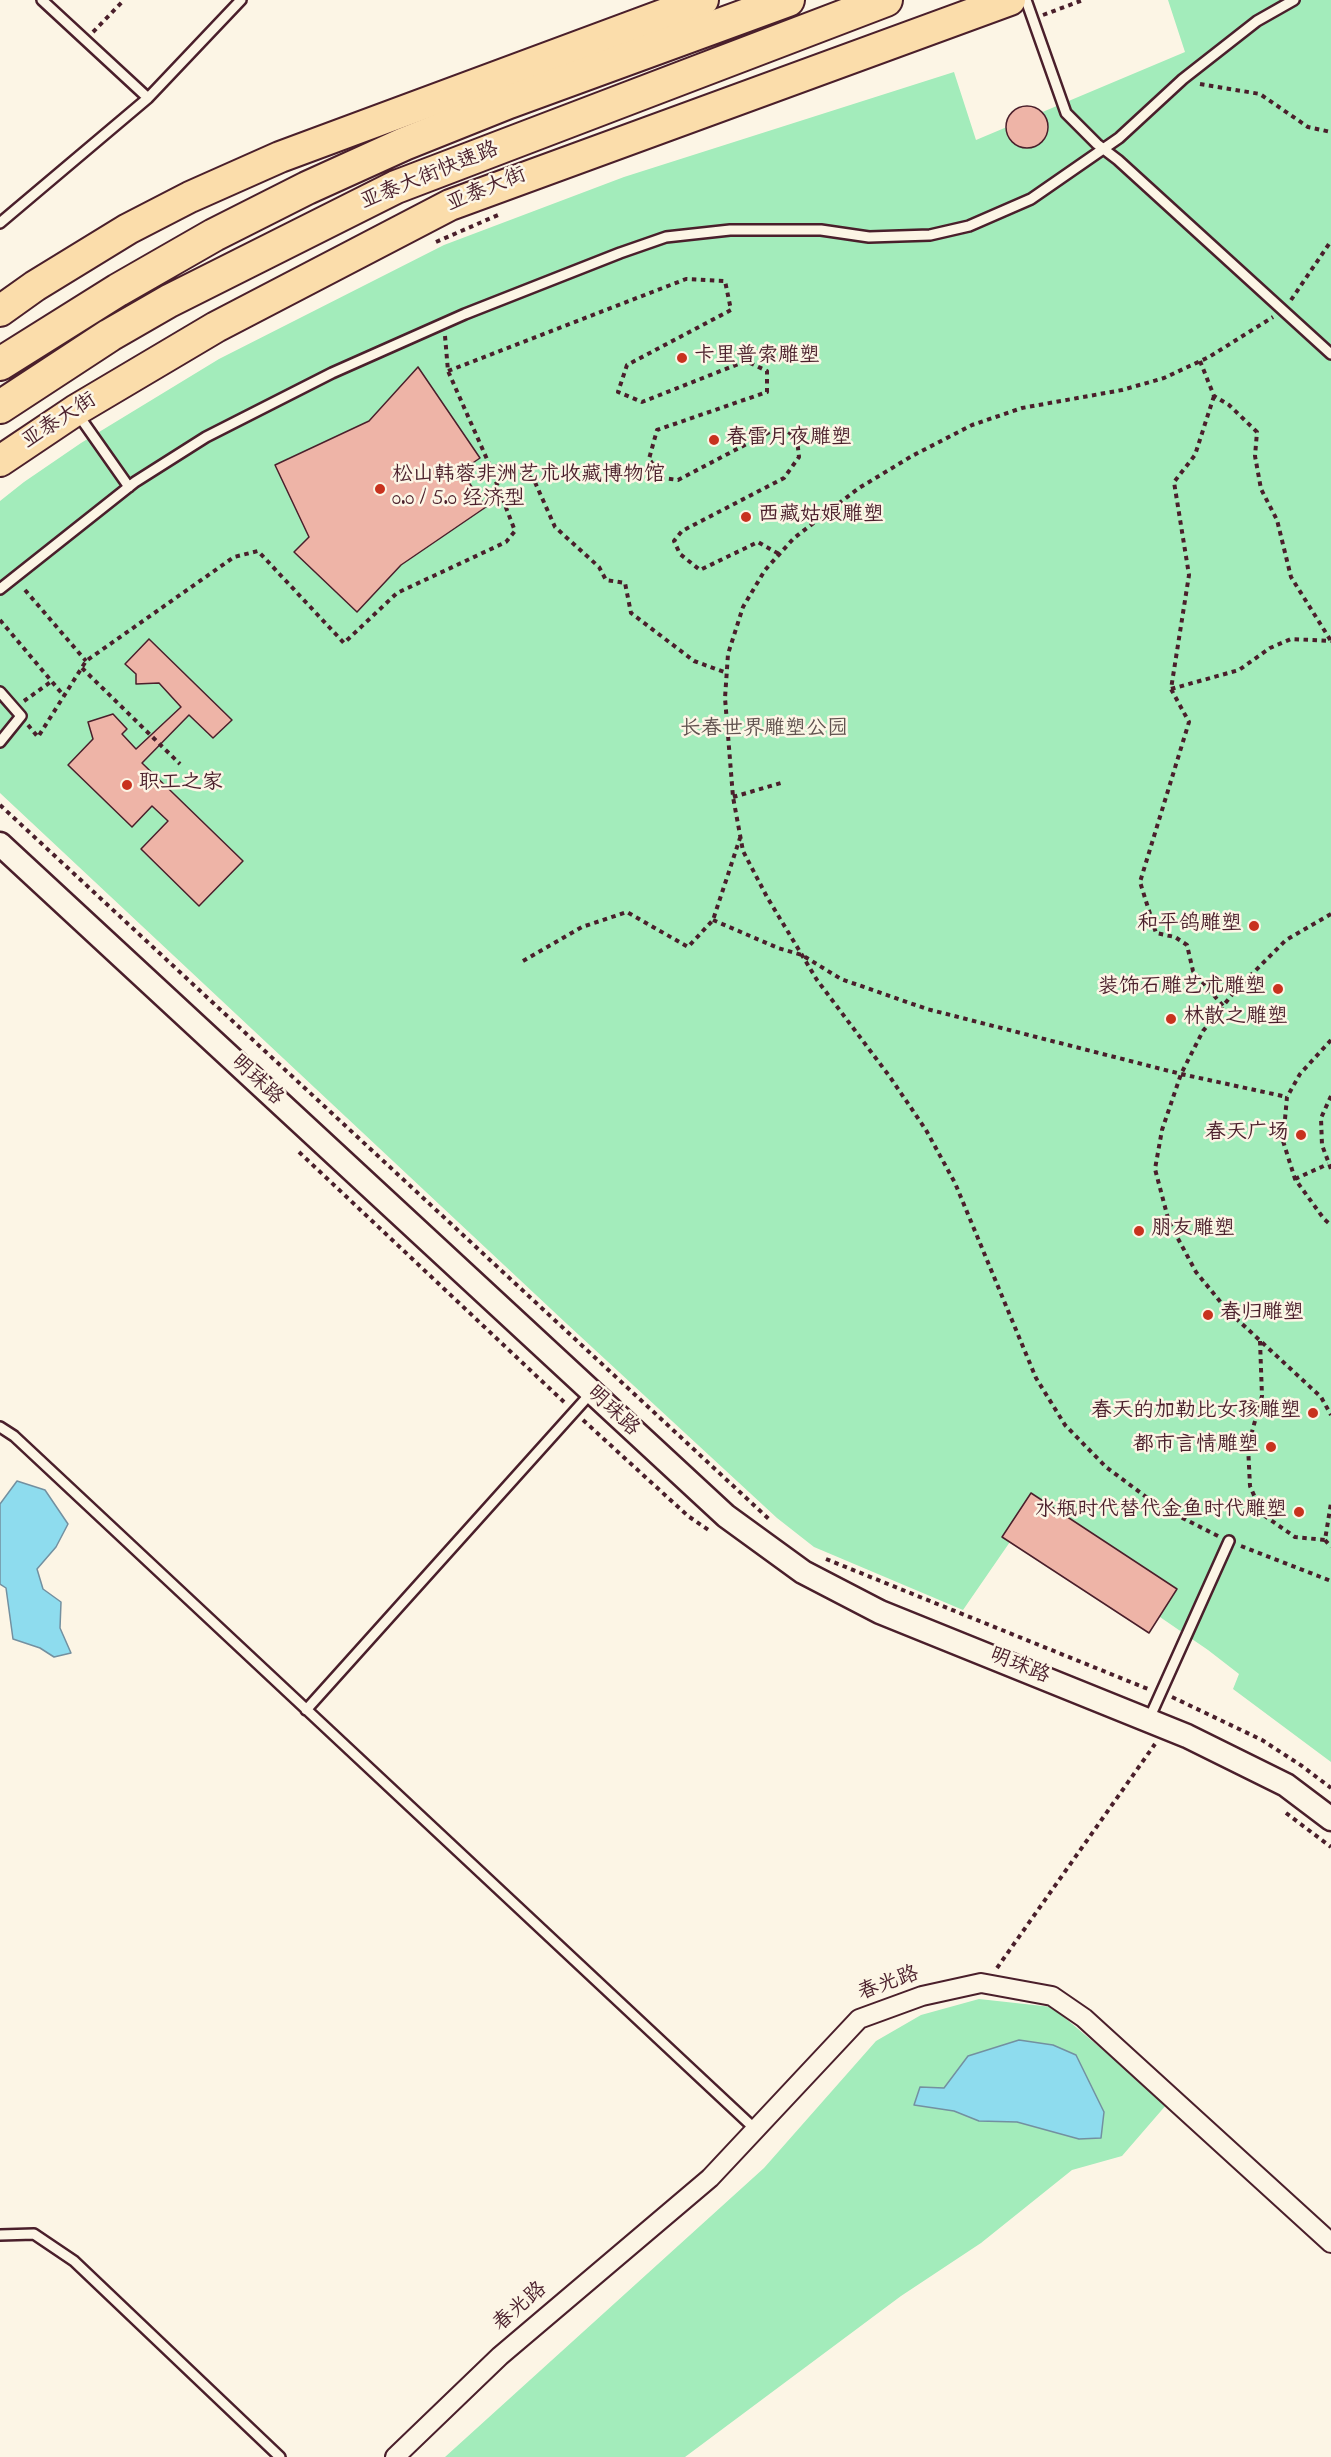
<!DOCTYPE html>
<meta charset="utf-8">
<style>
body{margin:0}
canvas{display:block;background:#fcf5e5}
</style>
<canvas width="1331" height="2457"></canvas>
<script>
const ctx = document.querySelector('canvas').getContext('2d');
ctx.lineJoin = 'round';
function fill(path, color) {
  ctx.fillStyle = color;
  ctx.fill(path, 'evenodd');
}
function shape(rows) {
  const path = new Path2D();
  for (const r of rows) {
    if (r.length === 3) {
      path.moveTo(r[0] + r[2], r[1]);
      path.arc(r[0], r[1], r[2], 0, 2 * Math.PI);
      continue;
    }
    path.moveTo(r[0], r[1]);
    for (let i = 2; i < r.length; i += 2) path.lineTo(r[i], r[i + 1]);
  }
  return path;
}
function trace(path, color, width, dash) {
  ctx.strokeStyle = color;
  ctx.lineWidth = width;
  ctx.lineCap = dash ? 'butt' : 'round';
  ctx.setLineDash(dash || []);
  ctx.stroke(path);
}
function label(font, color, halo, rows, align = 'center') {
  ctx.font = font + ' "Indie Flower","LXGW WenKai TC",sans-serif';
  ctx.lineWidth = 5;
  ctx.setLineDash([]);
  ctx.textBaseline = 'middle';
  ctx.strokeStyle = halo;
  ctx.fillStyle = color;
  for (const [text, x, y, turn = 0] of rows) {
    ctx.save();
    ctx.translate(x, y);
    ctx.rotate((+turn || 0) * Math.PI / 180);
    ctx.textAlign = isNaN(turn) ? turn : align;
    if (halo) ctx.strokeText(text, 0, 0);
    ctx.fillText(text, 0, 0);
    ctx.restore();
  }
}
fill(shape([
 [1168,0,1331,0,1331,1762,1233,1689,1239,1674,1208,1650,1023,1523,963,1610,814,1547,777,1518,567,1324,0,793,0,501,24,482,81,443,219,359,444,245,624,177,954,72,976,140,1185,52],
 [979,1999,1052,2007,1167,2104,1122,2156,1072,2170,981,2243,901,2296,685,2457,445,2457,764,2168,876,2041,921,2015]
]), '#a3ecbb');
const water = shape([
 [17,1481,45,1490,68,1524,56,1547,37,1569,43,1589,61,1602,60,1628,71,1653,54,1657,40,1648,13,1639,6,1588,0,1584,0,1504,17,1481],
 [1019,2040,1053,2045,1076,2055,1104,2112,1101,2138,1079,2139,1017,2122,979,2121,954,2111,914,2105,920,2087,944,2088,968,2056,1019,2040]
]);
fill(water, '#8edcee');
trace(water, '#7390a0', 1.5);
const building = shape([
 [1027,127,21],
 [418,367,480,458,461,471,486,507,401,565,357,612,294,552,309,537,275,465,369,421,418,367],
 [149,639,232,720,213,738,189,715,142,763,243,861,199,906,141,849,168,821,152,806,132,827,68,765,93,739,88,722,113,714,127,729,122,734,136,749,181,707,159,683,136,684,136,674,125,664,149,639],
 [1031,1493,1177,1589,1149,1633,1002,1537,1031,1493]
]);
fill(building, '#eeb4a7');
trace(building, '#4a1f2b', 1.5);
const service = shape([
 [42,0,148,98],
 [1026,0,1066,113,1097,144,1118,160,1331,354],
 [0,223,148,98,241,0],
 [77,413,129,487],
 [0,589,135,482,206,437,332,373,465,314,620,253,666,237,730,230,821,230,869,237,930,235,969,226,1031,199,1119,138,1183,79,1257,21,1294,0],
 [0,692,21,716,0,742],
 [0,1427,14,1436,754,2128],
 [306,1710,591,1393],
 [1149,1719,1229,1541],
 [0,2235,34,2234,74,2261,280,2457]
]);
const minor = shape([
 [395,2457,500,2356,710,2178,859,2019,922,1996,981,1983,1052,1996,1084,2018,1331,2243]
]);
const tertiary = shape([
 [0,844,726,1516,803,1572,880,1612,1187,1736,1286,1785,1331,1819]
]);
const primary = shape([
 [0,311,35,286,128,229,190,197,280,157,703,0],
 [0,461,76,410,216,327,450,205,1010,0]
]);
const trunk = shape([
 [0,364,118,290,214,235,307,188,404,144,509,102,788,0],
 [0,407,110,335,169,301,396,187,886,0]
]);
trace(service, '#4a1f2b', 14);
trace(minor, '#4a1f2b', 22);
trace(tertiary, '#4a1f2b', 27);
trace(primary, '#4a1f2b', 34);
trace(trunk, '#4a1f2b', 36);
trace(shape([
 [1043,15,1083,0],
 [93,32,124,0],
 [1200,84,1260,94,1308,127,1331,132],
 [436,242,498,215],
 [1291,300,1331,241],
 [445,336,448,371,490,466,515,468,534,480,555,527,599,567,606,580,625,583,631,613,694,661,727,673],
 [1200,361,1214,396,1229,405,1257,432,1255,456,1261,489,1277,520,1291,577,1331,641],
 [448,371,686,279,725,281,731,310,627,365,618,392,642,402,746,361,767,371,767,392,657,430,649,459,663,478,678,480,781,426,797,439,799,457,784,478,682,531,674,541,680,554,700,570,758,542,779,554],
 [1214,396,1195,455,1174,482,1189,575,1171,689,1189,722,1140,882,1156,933,1175,937,1187,945,1193,971,1223,1006],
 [25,590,86,661],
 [0,620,64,696],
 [82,668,180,764],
 [1171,689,1239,670,1270,648,1291,639,1331,641],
 [24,701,52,681],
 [28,725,38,737,86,661,234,557,258,551,344,643,397,593,506,542,515,531,490,466],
 [733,797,781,783],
 [0,805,771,1521],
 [1331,914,1286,940,1235,991,1203,1031,1181,1074,1162,1130,1155,1169,1169,1222,1196,1272,1227,1310,1321,1397,1331,1415],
 [713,920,778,948,802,955,841,979,927,1009,1181,1074,1287,1097],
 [523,961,582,927,627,912,688,947,713,920,740,838],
 [1331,1040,1300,1074,1287,1097,1283,1141,1295,1179,1324,1219,1331,1225],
 [1331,1096,1321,1118,1322,1145,1331,1169],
 [299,1152,564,1402],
 [1295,1179,1328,1164],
 [1260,1341,1262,1396,1248,1446,1250,1486,1262,1514,1295,1537,1325,1540,1331,1503],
 [583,1420,688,1516,710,1531],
 [1218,1536,1157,1505,1106,1467,1065,1425,1036,1378,955,1183,926,1130,890,1077,817,980,767,897,743,851,733,797,725,698,728,654,743,607,765,570,794,538,859,488,912,456,972,425,1022,408,1122,390,1164,378,1209,357,1273,317],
 [1325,1540,1331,1547],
 [1241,1546,1331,1581],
 [826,1559,1148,1689],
 [1172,1697,1262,1740,1302,1766,1331,1788],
 [1286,1813,1331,1847],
 [997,1968,1155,1744]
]), '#4a1f2b', 4, [4.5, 4.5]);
trace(service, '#fcf5e5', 9);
trace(minor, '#fcf5e5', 18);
trace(tertiary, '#fcf5e5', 22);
trace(primary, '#fbddab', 30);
trace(trunk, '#fbddab', 32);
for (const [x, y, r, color] of [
 [682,358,6,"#c8321e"],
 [714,440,6,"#c8321e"],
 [380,489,6,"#c8321e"],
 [746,517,6,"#c8321e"],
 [127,785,6,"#c8321e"],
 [1254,926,6,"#c8321e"],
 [1278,989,6,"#c8321e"],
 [1171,1019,6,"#c8321e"],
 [1301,1135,6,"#c8321e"],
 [1139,1231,6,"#c8321e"],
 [1208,1315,6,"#c8321e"],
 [1313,1413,6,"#c8321e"],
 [1271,1447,6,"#c8321e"],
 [1299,1512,6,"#c8321e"]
]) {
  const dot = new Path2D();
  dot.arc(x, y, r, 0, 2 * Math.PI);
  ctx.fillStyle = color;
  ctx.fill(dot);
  trace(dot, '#fcf5e5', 2);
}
label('21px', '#4a1f2b', '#fcf5e5', [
 ["亚泰大街快速路",430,177,-22],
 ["亚泰大街",487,191,-22],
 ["亚泰大街",60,422,-33],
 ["明珠路",256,1081,43],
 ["明珠路",612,1412,43],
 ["明珠路",1019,1667,22],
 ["春光路",889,1985,-20],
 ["春光路",521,2308,-41]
]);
label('21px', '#4a1f2b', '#fcf5e5', [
 ["卡里普索雕塑",694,358],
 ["春雷月夜雕塑",726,440],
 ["松山韩蓉非洲艺术收藏博物馆",392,477],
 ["0.0 / 5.0 经济型",392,501],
 ["西藏姑娘雕塑",758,517],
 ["职工之家",139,785],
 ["和平鸽雕塑",1242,926,"right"],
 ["装饰石雕艺术雕塑",1266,989,"right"],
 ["林散之雕塑",1183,1019],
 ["春天广场",1289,1135,"right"],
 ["朋友雕塑",1151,1231],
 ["春归雕塑",1220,1315],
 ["春天的加勒比女孩雕塑",1301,1413,"right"],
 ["都市言情雕塑",1259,1447,"right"],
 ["水瓶时代替代金鱼时代雕塑",1287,1512,"right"]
], 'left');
label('21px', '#60524f', '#fcf5e5', [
 ["长春世界雕塑公园",764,731]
]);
</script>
